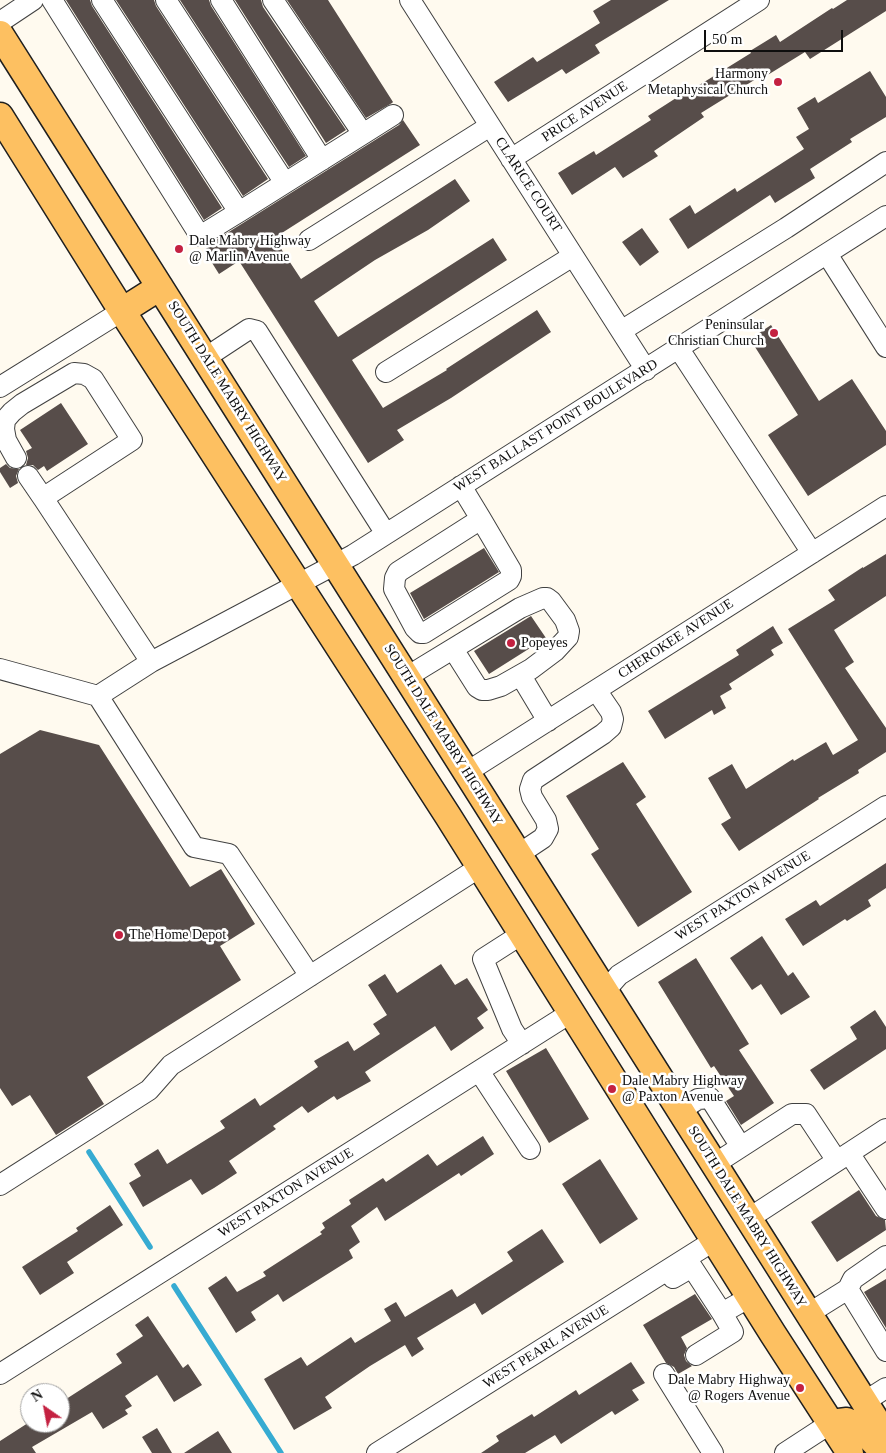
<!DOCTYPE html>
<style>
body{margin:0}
#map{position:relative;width:886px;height:1453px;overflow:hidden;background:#fffaef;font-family:"Times New Roman",serif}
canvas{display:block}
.north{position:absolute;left:20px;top:1383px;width:50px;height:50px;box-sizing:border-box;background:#fff;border:1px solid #9f9f9f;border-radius:50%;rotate:327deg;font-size:14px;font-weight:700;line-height:20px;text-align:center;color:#0e0e0e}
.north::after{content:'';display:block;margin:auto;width:18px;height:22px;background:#c42141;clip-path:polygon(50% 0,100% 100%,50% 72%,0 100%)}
.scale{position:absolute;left:704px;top:30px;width:139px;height:22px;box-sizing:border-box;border:2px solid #0e0e0e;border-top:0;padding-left:6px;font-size:15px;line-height:18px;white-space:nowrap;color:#0e0e0e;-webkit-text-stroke:4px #fff;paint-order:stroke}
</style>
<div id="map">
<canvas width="886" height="1453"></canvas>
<div class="north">N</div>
<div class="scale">50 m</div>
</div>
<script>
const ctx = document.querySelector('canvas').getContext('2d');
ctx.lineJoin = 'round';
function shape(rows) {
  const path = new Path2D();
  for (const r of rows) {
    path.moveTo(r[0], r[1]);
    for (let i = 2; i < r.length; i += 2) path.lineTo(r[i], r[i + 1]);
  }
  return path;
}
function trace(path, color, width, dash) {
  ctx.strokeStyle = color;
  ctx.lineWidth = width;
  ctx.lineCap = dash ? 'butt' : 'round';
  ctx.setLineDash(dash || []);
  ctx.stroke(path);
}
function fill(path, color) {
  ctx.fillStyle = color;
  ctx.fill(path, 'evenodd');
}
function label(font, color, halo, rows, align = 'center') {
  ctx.font = font + ' "Times New Roman",serif';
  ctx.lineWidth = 5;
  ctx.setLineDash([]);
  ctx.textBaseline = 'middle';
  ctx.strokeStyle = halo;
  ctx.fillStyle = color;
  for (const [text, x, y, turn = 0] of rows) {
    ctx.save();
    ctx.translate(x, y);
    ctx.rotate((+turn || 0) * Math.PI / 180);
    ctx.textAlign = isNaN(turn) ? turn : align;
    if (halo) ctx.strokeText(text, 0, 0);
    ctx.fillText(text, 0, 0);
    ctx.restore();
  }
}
trace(shape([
 [89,1152,150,1247],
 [174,1286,281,1453]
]), '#36abd2', 5.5);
fill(shape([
 [66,0,90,0,92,6,222,208,204,220],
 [116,0,154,0,156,6,268,179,243,196],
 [180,0,209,0,211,6,306,156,289,167],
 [235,0,261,0,263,7,346,130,326,143],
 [287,0,328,0,393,102,392,103,366,118],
 [611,0,669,0,595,45,600,53,566,74,562,69,508,102,494,82,533,57,537,62,600,23,593,11],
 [847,0,886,0,886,11,810,59,805,52,766,76,764,74,701,113,704,117,654,151,658,156,623,178,615,167,572,195,558,173,594,151,596,155,651,120,648,116,687,91,688,92,751,53,750,51,776,35,780,42,832,8,833,9],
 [870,71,886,97,886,117,850,139,852,142,810,169,815,178,775,203,770,195,688,249,669,219,690,205,695,214,735,188,737,192,804,149,796,137,809,129,797,108,815,97,818,103],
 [403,120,420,145,274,238,301,279,455,179,470,201,428,230,375,260,314,301,338,337,493,238,507,260,352,360,383,408,447,370,446,369,537,310,551,332,451,398,397,430,404,440,368,463,239,261,219,274,204,250,217,242,216,240,399,125],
 [642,228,659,252,640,266,622,242],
 [771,325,819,401,852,379,886,431,886,445,808,496,768,435,798,415,750,339],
 [61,403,88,444,47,471,44,466,38,470,33,465,26,465,28,458,26,451,32,448,20,430],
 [6,464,10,468,19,469,16,476,18,483,10,488,0,472,0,468],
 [484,548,499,572,424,619,410,593],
 [886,554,886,596,834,630,854,662,845,668,886,728,886,752,858,770,859,773,818,798,819,799,739,851,721,824,731,818,708,778,732,764,746,789,793,759,794,761,826,742,833,755,858,740,788,629,835,600,828,590,863,567,863,568],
 [531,616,546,638,489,674,474,651],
 [773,626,783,643,771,650,774,655,729,684,732,689,720,696,726,708,714,715,712,710,665,739,648,711,739,655,736,650],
 [40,730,99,745,190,887,221,869,255,924,220,946,241,980,87,1077,104,1104,56,1135,30,1095,12,1106,0,1088,0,754],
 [623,762,646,797,636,804,692,892,638,927,591,854,599,849,566,796],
 [886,863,886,888,868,900,871,906,847,921,845,919,803,946,785,919,816,900,820,906],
 [762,936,788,976,793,972,810,997,781,1015,761,984,752,990,730,958],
 [696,958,749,1044,739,1050,774,1103,741,1125,726,1101,734,1096,714,1066,711,1068,658,982],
 [441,964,455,985,467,978,488,1010,477,1018,484,1028,451,1051,435,1026,365,1072,371,1081,337,1100,334,1096,308,1113,302,1106,273,1126,276,1129,229,1161,237,1173,214,1188,202,1195,191,1179,143,1207,129,1183,141,1176,134,1164,158,1149,167,1164,225,1128,220,1121,255,1098,260,1106,318,1067,314,1061,348,1041,354,1051,380,1034,373,1024,387,1015,368,985,385,974,397,993],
 [875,1010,886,1027,886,1049,824,1090,810,1070,857,1039,850,1027],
 [546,1048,589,1119,549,1143,506,1071],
 [483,1136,494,1154,461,1176,459,1173,385,1221,377,1207,351,1226,360,1242,349,1250,353,1258,283,1302,278,1294,251,1312,256,1320,236,1333,208,1288,226,1276,237,1292,266,1276,263,1272,322,1234,320,1232,325,1228,322,1223,351,1204,349,1200,383,1178,386,1182,428,1154,437,1166],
 [600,1159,638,1219,600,1244,562,1184],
 [859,1190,876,1216,885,1220,886,1230,837,1262,811,1222],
 [110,1205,123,1225,67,1262,74,1273,40,1295,22,1267,78,1231,76,1228],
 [542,1229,564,1262,482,1315,475,1303,417,1338,424,1349,412,1357,405,1345,370,1366,325,1397,332,1408,294,1430,264,1379,301,1357,307,1366,351,1337,355,1343,391,1321,384,1309,396,1302,405,1317,452,1289,457,1297,513,1261,507,1252],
 [886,1279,886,1328,864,1292],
 [695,1294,712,1319,681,1337,687,1348,684,1355,686,1361,692,1366,678,1374,674,1367,666,1363,643,1325],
 [148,1316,183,1368,188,1364,202,1385,174,1402,157,1375,125,1396,132,1406,125,1410,128,1414,103,1429,92,1412,32,1447,36,1453,0,1453,0,1441,28,1423,60,1423,60,1403,122,1363,116,1354,143,1336,135,1325],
 [631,1362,645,1383,632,1390,639,1400,615,1415,612,1411,561,1444,555,1435,525,1453,481,1453,499,1441,496,1436,532,1414,534,1417,576,1390,579,1395],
 [157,1428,172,1453,152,1453,142,1437],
 [218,1431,232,1453,184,1453]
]), '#574d4a');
const minor = shape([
 [52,0,200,236,239,212],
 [102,0,239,212,363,134,273,0],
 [166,0,285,183],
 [221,0,322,160],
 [410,0,646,370],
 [0,22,33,0],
 [363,134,393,115],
 [511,159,759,0],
 [309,240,490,126],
 [827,254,886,347],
 [621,331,786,228,886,162],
 [679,349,812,553],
 [205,358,249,329,257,331,386,534],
 [386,372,573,256],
 [0,387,122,311],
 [16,458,6,440,4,429,5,420,12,412,22,404,74,373,84,374,93,379,132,440,43,498,151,662],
 [28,476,43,498],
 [461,486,481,519,511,570,511,576,509,580,424,633,420,633,415,628,394,589,395,578,398,572,481,519],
 [0,669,98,696,151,662,353,555,886,216],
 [521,676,548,721],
 [407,677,423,667,520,608,543,598,547,598,551,601,565,620,569,631,568,637,555,651,531,669,501,686,488,690,482,690,477,687,453,649],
 [98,696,194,847,229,854,310,976],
 [467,772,886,506],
 [519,854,543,838,548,829,546,820,532,797,530,789,533,780,603,734,611,727,613,719,611,712,596,690],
 [605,991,619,975,886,806],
 [522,1044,512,1029,483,959,522,934],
 [479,1071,530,1149],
 [680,1111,698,1099,710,1098,741,1147],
 [849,1153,886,1209],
 [713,1165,792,1114,806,1114,837,1161],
 [0,1185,149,1090,171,1065,480,867],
 [748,1219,886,1129],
 [886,1256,853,1279,848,1289,886,1351],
 [673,1278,692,1267,722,1313],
 [808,1314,848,1289],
 [696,1355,733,1332,722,1313,750,1297],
 [0,1374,572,1012],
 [664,1374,713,1453],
 [864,1402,886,1388],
 [377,1453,715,1240],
 [785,1453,831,1423]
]);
const major = shape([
 [0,34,886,1436],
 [0,116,122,311,448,816,773,1334,850,1453],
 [122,311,160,287],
 [831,1423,847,1421,863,1430,884,1453]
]);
trace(minor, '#414141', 22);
trace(major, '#1f1f1f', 29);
trace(minor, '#fff', 20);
trace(major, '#fdc061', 26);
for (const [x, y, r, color] of [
 [778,82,5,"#c42141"],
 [179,249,5,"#c42141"],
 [774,333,5,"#c42141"],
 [511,643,5,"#c42141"],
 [119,935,5,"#c42141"],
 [612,1089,5,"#c42141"],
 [800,1388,5,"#c42141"]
]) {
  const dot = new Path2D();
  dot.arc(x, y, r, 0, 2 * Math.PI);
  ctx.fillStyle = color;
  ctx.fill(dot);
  trace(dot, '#fff', 2);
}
label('14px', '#0e0e0e', '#fff', [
 ["Harmony",768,74,"right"],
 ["Metaphysical Church",768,90,"right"],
 ["Dale Mabry Highway",189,241],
 ["@ Marlin Avenue",189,257],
 ["Peninsular",764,325,"right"],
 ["Christian Church",764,341,"right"],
 ["Popeyes",521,643],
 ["The Home Depot",129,935],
 ["Dale Mabry Highway",622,1081],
 ["@ Paxton Avenue",622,1097],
 ["Dale Mabry Highway",790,1380,"right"],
 ["@ Rogers Avenue",790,1396,"right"]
], 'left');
label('14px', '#0e0e0e', '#fff', [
 ["PRICE AVENUE",585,112,-33],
 ["CLARICE COURT",528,185,57],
 ["SOUTH DALE MABRY HIGHWAY",227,392,58],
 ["WEST BALLAST POINT BOULEVARD",556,426,-32],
 ["CHEROKEE AVENUE",676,639,-33],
 ["SOUTH DALE MABRY HIGHWAY",443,735,58],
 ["WEST PAXTON AVENUE",743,896,-32],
 ["WEST PAXTON AVENUE",286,1193,-32],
 ["SOUTH DALE MABRY HIGHWAY",747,1217,58],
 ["WEST PEARL AVENUE",546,1347,-32]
]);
</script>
